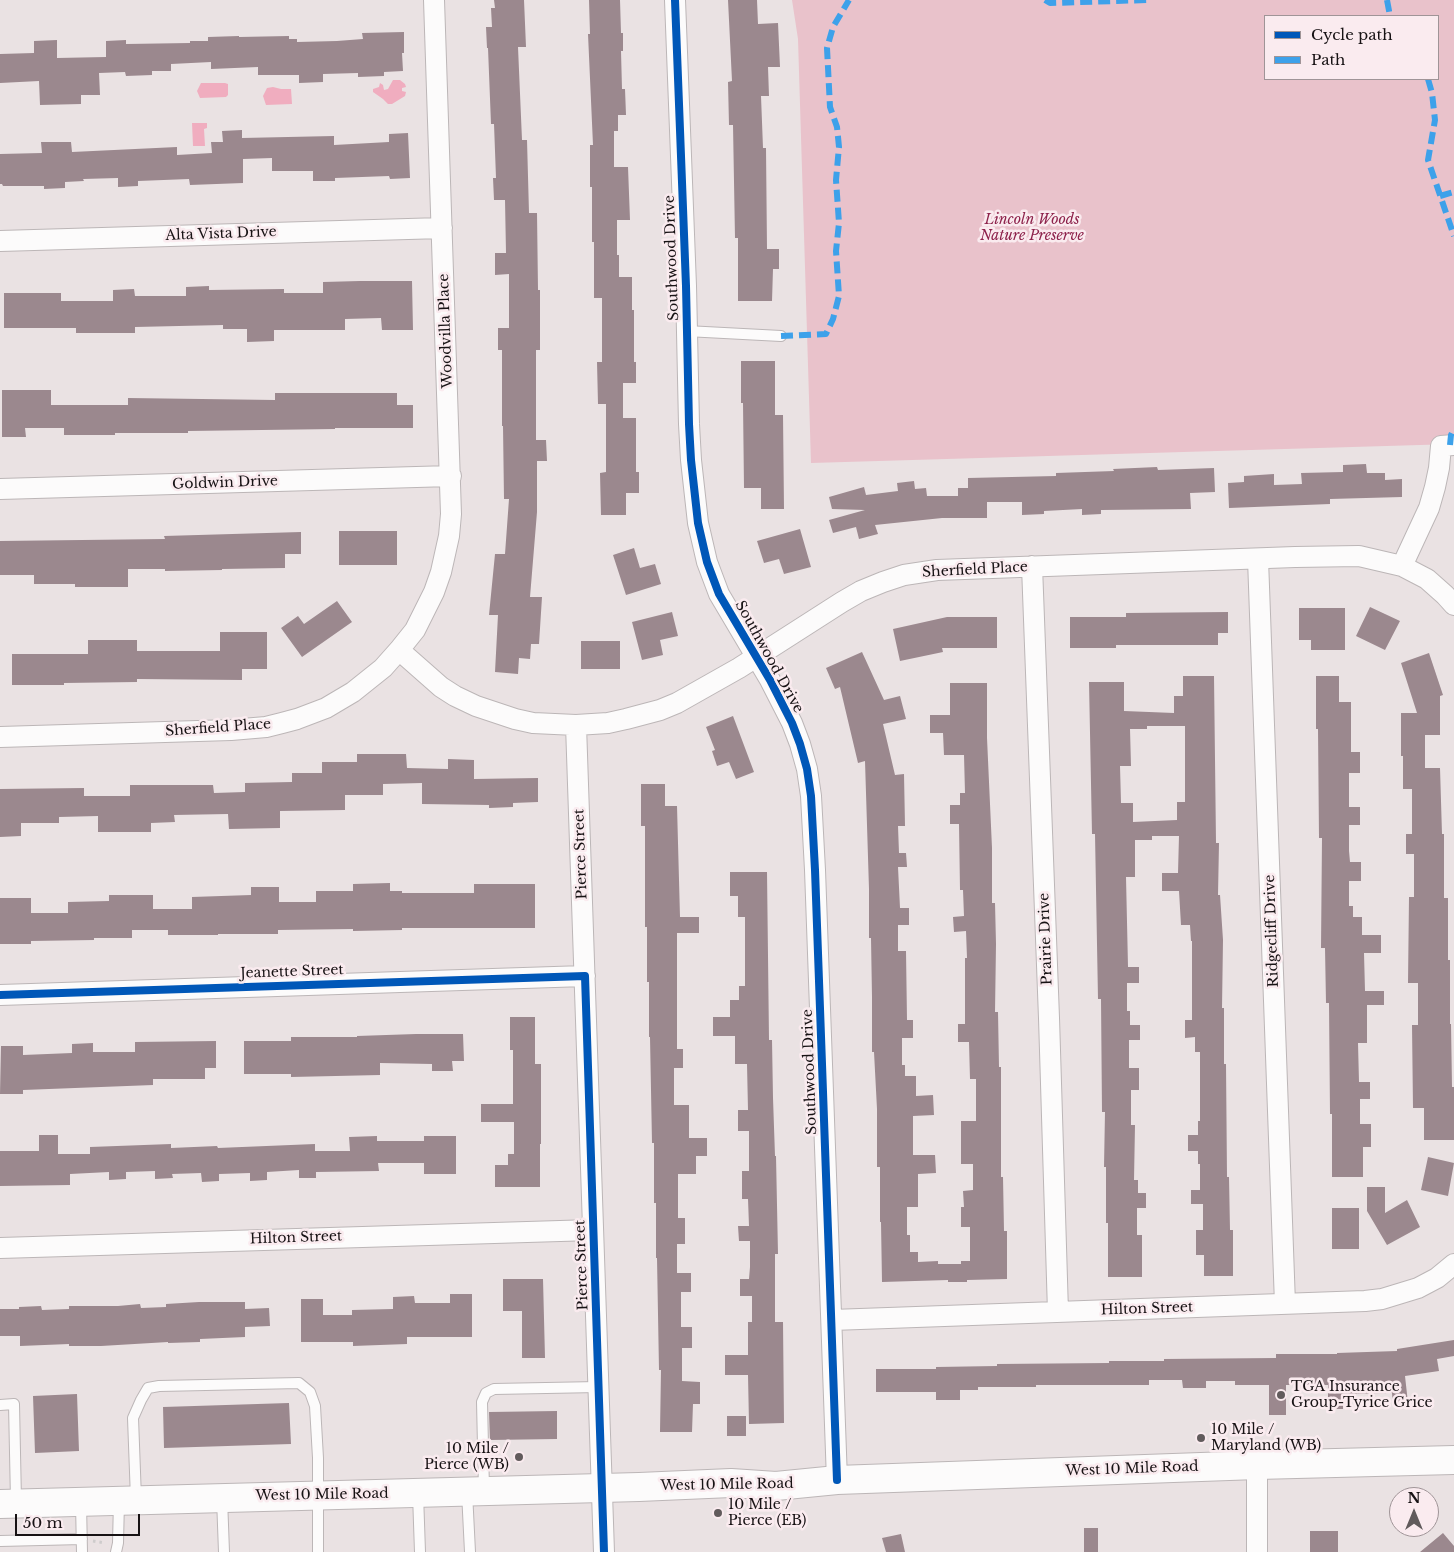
<!DOCTYPE html>
<style>
body{margin:0}
#map{position:relative;width:1454px;height:1552px;overflow:hidden;background:#eae2e3;font-family:"Libre Baskerville",serif}
canvas{display:block}
.legend{position:absolute;left:1264px;top:15px;width:175px;height:65px;box-sizing:border-box;background:#faebef;border:1px solid #9f9497;margin:0;padding:6px 9px;list-style:none;font-size:15px;color:#171214}
.legend li{display:flex;align-items:center;gap:10px;height:25px}
.legend b{width:25px;border:1px solid #9f9497}
.north{position:absolute;left:1389px;top:1487px;width:50px;height:50px;box-sizing:border-box;background:#faebef;border:1px solid #9f9497;border-radius:50%;rotate:0deg;font-size:14px;font-weight:700;line-height:20px;text-align:center;color:#171214}
.north::after{content:'';display:block;margin:auto;width:18px;height:22px;background:#615b5c;clip-path:polygon(50% 0,100% 100%,50% 72%,0 100%)}
.scale{position:absolute;left:15px;top:1514px;width:125px;height:22px;box-sizing:border-box;border:2px solid #171214;border-top:0;padding-left:6px;font-size:15px;line-height:18px;white-space:nowrap;color:#171214;-webkit-text-stroke:4px #faebef;paint-order:stroke}
</style>
<div id="map">
<canvas width="1454" height="1552"></canvas>
<ul class="legend">
<li><b style="height:6px;background:#0057b8"></b>Cycle path</li>
<li><b style="height:6px;background:#3da1ea"></b>Path</li>
</ul>
<div class="north">N</div>
<div class="scale">50 m</div>
</div>
<script>
const ctx = document.querySelector('canvas').getContext('2d');
ctx.lineJoin = 'round';
function fill(path, color) {
  ctx.fillStyle = color;
  ctx.fill(path, 'evenodd');
}
function shape(rows) {
  const path = new Path2D();
  for (const r of rows) {
    path.moveTo(r[0], r[1]);
    for (let i = 2; i < r.length; i += 2) path.lineTo(r[i], r[i + 1]);
  }
  return path;
}
function trace(path, color, width, dash) {
  ctx.strokeStyle = color;
  ctx.lineWidth = width;
  ctx.lineCap = dash ? 'butt' : 'round';
  ctx.setLineDash(dash || []);
  ctx.stroke(path);
}
function label(font, color, halo, rows, align = 'center') {
  ctx.font = font + ' "Libre Baskerville",serif';
  ctx.lineWidth = 5;
  ctx.setLineDash([]);
  ctx.textBaseline = 'middle';
  ctx.strokeStyle = halo;
  ctx.fillStyle = color;
  for (const [text, x, y, turn = 0] of rows) {
    ctx.save();
    ctx.translate(x, y);
    ctx.rotate((+turn || 0) * Math.PI / 180);
    ctx.textAlign = isNaN(turn) ? turn : align;
    if (halo) ctx.strokeText(text, 0, 0);
    ctx.fillText(text, 0, 0);
    ctx.restore();
  }
}
fill(shape([
 [792,0,1454,0,1454,444,811,463,798,39],
 [1265,16,1438,16,1438,79,1265,79]
]), '#e9c2cb');
fill(shape([
 [393,80,400,80,405,84,406,87,402,88,402,91,406,92,405,96,392,104,388,104,383,99,373,92,373,89,379,87,380,83,383,85,384,90,388,89],
 [201,83,225,83,228,84,228,95,226,97,200,98,197,91],
 [273,87,281,89,291,89,292,104,266,105,263,96,267,88],
 [192,123,207,123,207,128,204,129,205,146,193,146]
]), '#f0adbf');
fill(shape([
 [494,0,524,0,526,47,518,47,522,140,527,140,529,213,537,213,538,290,540,290,540,350,536,350,536,440,546,440,547,461,537,461,537,512,530,597,542,597,539,644,531,644,530,659,519,658,518,674,495,672,498,615,489,615,495,554,505,554,509,499,504,499,503,426,502,426,502,350,498,350,498,328,509,328,509,274,495,275,495,253,506,253,505,200,494,200,493,178,496,178,494,124,491,124,488,48,487,48,486,27,492,27,491,8,495,8],
 [589,0,620,0,621,33,623,33,623,51,621,51,622,89,625,89,626,115,618,115,618,131,614,131,614,167,628,167,630,220,617,220,617,255,619,255,619,277,632,277,632,310,634,310,634,362,636,362,636,383,623,383,623,418,636,418,636,472,639,472,639,493,626,493,626,515,601,515,600,473,606,472,606,404,598,404,597,362,602,362,602,298,594,298,594,242,592,242,592,187,590,187,590,145,593,145,588,34,590,34],
 [728,0,757,0,758,24,778,23,780,67,768,67,769,96,761,96,763,148,766,148,767,249,779,249,779,269,773,269,772,301,738,301,738,238,735,238,733,125,729,125,728,82,732,81],
 [404,32,404,53,402,53,403,71,384,72,384,76,358,77,358,73,323,74,323,82,299,83,299,75,258,75,258,67,211,69,211,62,171,64,171,71,152,71,152,75,126,76,125,72,99,73,100,95,81,95,81,104,40,105,39,81,0,83,0,54,34,53,34,41,57,40,57,58,106,57,106,41,126,40,126,44,190,43,190,41,208,41,208,37,239,36,239,37,289,36,289,39,297,39,297,42,337,41,363,39,362,33],
 [242,130,242,138,334,136,334,145,389,142,389,134,408,133,410,178,390,179,389,176,335,178,335,181,313,181,313,171,272,171,272,158,243,159,243,183,190,185,189,179,138,181,138,186,118,187,118,178,83,179,84,181,65,182,65,188,44,189,44,186,3,186,2,184,0,184,0,154,42,153,41,142,71,142,72,152,177,147,177,155,212,153,211,142,223,142,222,131],
 [360,281,412,281,413,330,382,330,381,318,345,319,345,330,274,330,274,341,247,342,247,329,223,329,223,325,135,327,135,333,76,333,76,328,4,328,4,293,61,293,61,301,113,301,113,290,134,289,135,296,186,296,186,287,209,286,209,290,284,289,284,293,323,293,323,282],
 [741,361,775,361,775,415,783,415,784,509,761,509,761,488,744,488,743,403,741,403],
 [2,390,51,390,51,405,128,405,128,398,275,400,275,393,397,393,397,405,413,405,413,428,335,428,335,429,188,431,188,433,115,433,115,435,64,435,64,428,25,428,26,437,2,437],
 [1366,464,1367,473,1385,473,1385,480,1402,479,1402,497,1330,499,1330,504,1229,508,1228,483,1244,482,1244,476,1274,474,1274,485,1302,484,1301,473,1343,472,1343,465],
 [1157,467,1158,470,1214,468,1215,492,1190,493,1191,509,1101,510,1101,514,1082,515,1082,509,1044,511,1044,514,1022,515,1022,502,987,502,987,518,942,518,875,525,878,534,859,539,856,527,833,533,829,520,865,510,832,509,829,497,864,487,866,495,898,491,897,483,914,481,915,489,926,488,927,496,958,496,958,488,968,488,968,478,1056,476,1056,473,1114,471,1113,469],
 [800,529,811,567,784,574,779,559,764,563,757,541],
 [339,531,397,531,397,565,339,565],
 [301,532,301,554,285,554,285,568,222,569,222,570,165,571,165,569,128,569,128,587,75,587,75,584,34,584,34,575,0,575,0,541,165,539,164,536],
 [634,548,640,568,655,564,661,584,626,595,613,555],
 [337,601,352,622,302,657,281,628,298,616,304,624],
 [1370,607,1400,621,1385,650,1356,636],
 [1299,608,1345,608,1345,650,1311,650,1311,640,1299,640],
 [672,612,678,636,660,640,663,655,642,660,632,622],
 [1228,612,1228,633,1218,633,1218,645,1116,645,1116,648,1070,648,1070,617,1126,617,1126,613],
 [947,617,997,617,997,648,942,648,943,652,900,661,893,629],
 [220,632,267,632,267,669,242,669,242,680,137,679,137,682,64,683,64,685,12,685,12,654,88,654,88,640,137,640,137,651,220,651],
 [581,641,620,641,620,669,581,669],
 [862,652,884,700,900,696,906,719,883,724,895,775,904,774,905,826,898,826,899,853,906,853,907,867,898,867,900,908,909,908,909,925,898,925,898,951,906,951,907,1020,913,1020,913,1038,902,1038,902,1065,905,1065,905,1076,916,1076,916,1096,933,1095,934,1115,913,1116,913,1155,935,1155,936,1173,918,1174,918,1207,907,1207,907,1235,910,1235,910,1252,918,1252,918,1262,938,1261,938,1264,961,1264,961,1261,970,1261,970,1227,961,1227,961,1207,964,1207,963,1191,973,1190,973,1164,961,1164,961,1121,976,1121,976,1079,970,1079,969,1042,958,1042,958,1024,965,1024,965,958,967,958,966,931,954,932,953,917,964,916,963,890,960,890,959,824,950,824,950,805,960,805,960,793,965,793,964,755,944,755,943,733,930,733,930,715,950,715,950,683,987,683,987,738,992,848,992,903,995,903,996,944,995,1012,998,1012,999,1067,1001,1067,1001,1177,1003,1177,1004,1231,1007,1231,1007,1279,967,1280,967,1282,948,1282,948,1280,882,1282,881,1222,880,1222,880,1167,877,1167,877,1109,874,1052,872,1052,872,997,871,938,869,938,869,889,865,761,858,763,840,687,835,689,826,668],
 [1429,653,1443,695,1440,696,1440,735,1425,735,1425,768,1440,768,1442,834,1444,834,1444,898,1448,898,1448,960,1450,960,1450,1024,1451,1024,1452,1087,1454,1087,1454,1140,1424,1140,1424,1108,1413,1108,1412,1025,1418,1025,1418,983,1408,983,1409,897,1414,897,1414,854,1406,854,1406,834,1412,834,1412,789,1403,789,1403,756,1401,756,1401,713,1417,713,1401,663],
 [1183,676,1214,676,1216,843,1219,843,1218,895,1220,895,1223,940,1222,1008,1224,1008,1224,1064,1226,1064,1227,1177,1229,1177,1230,1230,1233,1230,1233,1276,1204,1276,1204,1255,1196,1255,1196,1230,1203,1230,1203,1204,1191,1204,1191,1190,1200,1190,1200,1164,1198,1164,1198,1151,1188,1151,1188,1135,1198,1135,1198,1121,1200,1121,1200,1052,1195,1052,1195,1037,1185,1038,1185,1020,1192,1020,1192,941,1191,941,1190,925,1181,925,1179,891,1162,891,1162,873,1178,873,1179,836,1152,836,1152,840,1135,840,1135,877,1126,877,1128,967,1139,967,1139,983,1127,983,1127,1011,1130,1011,1130,1025,1140,1025,1140,1040,1129,1040,1129,1068,1139,1068,1139,1090,1131,1090,1131,1125,1135,1125,1134,1180,1138,1180,1138,1193,1146,1193,1146,1208,1137,1208,1137,1235,1142,1235,1142,1277,1108,1277,1108,1223,1106,1223,1106,1167,1104,1167,1105,1112,1102,1112,1101,999,1098,999,1095,834,1092,834,1089,682,1124,682,1124,711,1174,713,1174,696,1183,696],
 [1147,726,1185,726,1185,802,1177,802,1177,820,1133,822,1133,803,1121,803,1120,766,1131,766,1130,729,1147,729],
 [1316,676,1339,676,1339,702,1351,702,1351,752,1360,752,1360,773,1349,773,1349,807,1360,807,1360,825,1349,825,1349,851,1350,862,1361,862,1361,881,1349,881,1349,906,1353,906,1353,917,1362,917,1362,935,1381,935,1381,953,1364,953,1365,991,1384,991,1384,1005,1367,1005,1367,1043,1358,1043,1359,1082,1370,1082,1370,1099,1360,1099,1360,1124,1371,1124,1371,1147,1363,1147,1363,1177,1332,1177,1332,1114,1330,1114,1329,1003,1326,1003,1325,948,1321,948,1322,838,1319,838,1318,729,1316,729],
 [733,716,754,772,736,779,729,762,717,766,712,751,715,750,706,727],
 [357,754,406,754,407,768,448,769,448,759,474,760,474,779,538,778,538,802,513,803,513,807,489,808,489,805,422,804,422,783,383,784,383,795,345,795,345,810,280,811,280,828,229,829,228,814,174,815,175,822,151,823,151,832,98,832,98,816,59,817,59,823,21,823,21,836,0,837,0,789,84,788,84,796,130,796,130,785,213,785,214,793,245,792,245,783,292,782,292,773,322,773,322,762,357,762],
 [641,784,665,784,665,806,677,806,680,917,699,917,699,933,677,933,677,1049,683,1049,683,1068,674,1068,674,1105,689,1105,689,1138,707,1138,707,1156,696,1156,696,1174,678,1174,678,1218,685,1218,685,1244,677,1244,677,1273,691,1273,691,1292,681,1292,681,1327,692,1327,692,1348,682,1348,682,1381,700,1382,700,1404,693,1404,692,1432,660,1432,661,1370,659,1370,657,1258,656,1258,656,1203,654,1203,654,1143,652,1143,650,1037,649,1037,649,982,647,982,647,927,645,927,645,826,641,826],
 [730,872,767,872,769,1040,772,1040,773,1098,775,1156,776,1156,778,1254,775,1254,775,1322,783,1322,784,1423,749,1424,748,1375,725,1375,725,1355,748,1355,748,1322,752,1322,752,1296,740,1296,740,1279,749,1279,750,1267,750,1241,739,1241,738,1226,749,1226,748,1199,742,1199,742,1171,749,1171,749,1131,738,1131,738,1110,748,1110,747,1064,735,1064,735,1036,713,1036,713,1017,730,1017,730,1000,739,1000,739,986,745,986,745,917,738,917,738,896,730,896],
 [390,883,390,891,402,891,402,893,474,893,474,884,535,884,535,928,402,928,402,930,353,931,353,929,278,930,278,934,218,934,218,935,168,935,168,930,132,930,132,938,94,938,94,940,31,941,31,944,0,944,0,898,31,898,31,913,68,913,68,902,109,901,109,895,153,895,153,909,192,909,192,897,251,895,251,887,279,887,279,902,316,902,316,891,353,891,353,884],
 [510,1017,535,1017,535,1064,541,1064,541,1144,540,1144,540,1187,495,1187,495,1165,508,1165,508,1154,514,1154,514,1122,481,1122,481,1104,513,1104,513,1050,510,1050],
 [416,1034,463,1034,464,1061,452,1061,453,1071,432,1071,432,1064,380,1063,380,1075,291,1077,291,1074,244,1074,244,1041,291,1041,291,1037,357,1037,357,1036],
 [216,1041,216,1068,205,1068,205,1079,153,1079,153,1085,23,1090,23,1094,0,1094,1,1046,23,1046,23,1055,72,1053,72,1044,93,1043,93,1052,135,1052,135,1042],
 [39,1135,58,1135,58,1154,90,1154,90,1147,171,1144,171,1148,217,1146,218,1148,315,1144,315,1151,350,1151,349,1137,377,1136,377,1141,424,1141,424,1136,456,1136,456,1174,424,1174,424,1163,378,1163,379,1171,316,1172,316,1178,299,1178,299,1170,267,1172,267,1180,250,1181,250,1173,219,1174,219,1181,202,1182,201,1173,172,1174,173,1178,155,1179,155,1171,126,1172,126,1179,109,1180,109,1172,70,1174,70,1185,0,1186,0,1151,39,1151],
 [1428,1157,1454,1163,1448,1196,1421,1190],
 [1367,1187,1385,1187,1385,1213,1407,1200,1420,1227,1387,1245,1367,1211],
 [1332,1208,1359,1208,1359,1249,1332,1249],
 [503,1279,543,1279,545,1358,522,1358,522,1311,503,1311],
 [450,1294,472,1294,472,1337,407,1337,407,1344,353,1346,353,1342,301,1342,301,1299,323,1299,323,1315,352,1315,352,1310,393,1309,393,1297,414,1296,415,1303,450,1303],
 [199,1302,245,1302,245,1309,269,1308,270,1326,245,1327,245,1337,200,1339,200,1342,168,1343,168,1342,101,1346,69,1346,69,1344,20,1346,20,1336,0,1336,0,1309,19,1309,19,1307,41,1306,42,1310,69,1309,69,1306,118,1306,140,1304,141,1308,166,1307,166,1304],
 [1454,1340,1454,1356,1437,1359,1439,1371,1405,1376,1408,1403,1393,1405,1392,1393,1343,1394,1343,1409,1328,1409,1328,1385,1286,1385,1286,1415,1269,1415,1269,1385,1235,1385,1235,1381,1206,1381,1206,1388,1183,1388,1182,1380,1149,1380,1149,1385,1036,1385,1036,1387,978,1387,978,1390,960,1390,960,1400,936,1400,936,1392,876,1392,876,1369,936,1369,936,1367,997,1366,997,1364,1109,1363,1109,1361,1164,1361,1164,1359,1276,1358,1276,1354,1337,1354,1337,1353,1397,1351,1397,1349],
 [77,1394,79,1451,35,1453,33,1396],
 [289,1403,291,1444,164,1448,163,1407],
 [557,1411,557,1439,490,1440,489,1412],
 [727,1416,746,1416,746,1436,727,1436],
 [1084,1528,1098,1528,1098,1552,1084,1552],
 [1310,1531,1338,1531,1338,1552,1310,1552],
 [1443,1533,1454,1546,1454,1552,1420,1552],
 [901,1534,905,1552,886,1552,882,1538]
]), '#9b888e');
const lane = shape([
 [686,331,781,336],
 [0,1405,14,1404,16,1501],
 [484,1490,482,1402,486,1393,494,1389,598,1387],
 [467,1492,470,1552],
 [418,1494,420,1552],
 [222,1498,224,1552],
 [136,1499,133,1418,141,1400,148,1388,159,1386,299,1383,310,1392,315,1406,318,1458,318,1552],
 [81,1503,82,1552],
 [0,1541,82,1539],
 [116,1552,118,1543,119,1501]
]);
const street = shape([
 [675,0,686,286,689,424,691,460,698,523,707,562,719,594,770,680,792,723,800,744,807,769,811,796,815,870,837,1480],
 [0,241,442,228],
 [0,489,451,476],
 [1258,559,1285,1304],
 [1032,566,1049,1018,1058,1312],
 [1402,566,1429,508,1435,487,1439,468,1441,446,1454,445],
 [399,650,441,687,455,696,476,706,515,719,533,723,576,725,608,723,626,719,660,710,677,703,739,668,842,602,861,591,883,582,904,575,937,570,1295,557,1359,556,1402,566,1427,579,1445,595,1454,605],
 [576,725,604,1552],
 [0,737,231,730,266,727,282,723,297,719,326,708,353,692,383,668,399,650,415,630,434,592,441,572,449,536,451,514,434,0],
 [0,995,585,976],
 [0,1248,593,1230],
 [832,1320,1365,1301,1382,1299,1418,1288,1437,1278,1454,1264],
 [1257,1552,1257,1465]
]);
const secondary = shape([
 [0,1504,639,1487,731,1483,776,1486,837,1480,1257,1465,1454,1460]
]);
trace(lane, '#bcb6b7', 12);
trace(street, '#bcb6b7', 22);
trace(secondary, '#bcb6b7', 30);
trace(shape([
 [93,1541,105,1543]
]), '#cecccc', 3, [2.5, 4]);
trace(lane, '#fcfbfb', 10);
trace(street, '#fcfbfb', 20);
trace(secondary, '#fcfbfb', 28);
trace(shape([
 [1045,0,1050,3,1148,0],
 [1387,0,1390,16],
 [1428,79,1432,93,1435,120,1428,160,1454,236],
 [1440,196,1454,192],
 [781,336,826,334,833,319,839,296,836,251,839,223,836,180,839,147,837,127,830,107,827,48,833,27,849,0],
 [1450,445,1451,435,1454,429]
]), '#3da1ea', 6, [12, 6]);
trace(shape([
 [675,0,686,286,689,424,691,460,698,523,707,562,719,594,770,680,792,723,800,744,807,769,811,796,815,870,837,1480],
 [0,995,585,976,604,1552]
]), '#0057b8', 8);
for (const [x, y, r, color] of [
 [1281,1395,5,"#615b5c"],
 [1201,1438,5,"#615b5c"],
 [519,1457,5,"#615b5c"],
 [718,1513,5,"#615b5c"]
]) {
  const dot = new Path2D();
  dot.arc(x, y, r, 0, 2 * Math.PI);
  ctx.fillStyle = color;
  ctx.fill(dot);
  trace(dot, '#faebef', 2);
}
label('italic 14px', '#8d224b', '#faebef', [
 ["Lincoln Woods",1032,220],
 ["Nature Preserve",1032,236]
]);
label('14px', '#171214', '#faebef', [
 ["Alta Vista Drive",221,234,-2],
 ["Southwood Drive",672,258,-92],
 ["Woodvilla Place",446,331,-92],
 ["Goldwin Drive",225,483,-2],
 ["Sherfield Place",975,570,-3],
 ["Southwood Drive",769,657,61],
 ["Sherfield Place",218,728,-4],
 ["Pierce Street",581,854,-92],
 ["Ridgecliff Drive",1272,931,-92],
 ["Prairie Drive",1046,939,-92],
 ["Jeanette Street",292,972,-2],
 ["Southwood Drive",810,1072,-92],
 ["Hilton Street",296,1238,-2],
 ["Pierce Street",582,1265,-92],
 ["Hilton Street",1147,1309,-2],
 ["West 10 Mile Road",1132,1469,-2],
 ["West 10 Mile Road",727,1485,-1],
 ["West 10 Mile Road",322,1495,-1]
]);
label('14px', '#171214', '#faebef', [
 ["TGA Insurance",1291,1387],
 ["Group-Tyrice Grice",1291,1403],
 ["10 Mile /",1211,1430],
 ["Maryland (WB)",1211,1446],
 ["10 Mile /",509,1449,"right"],
 ["Pierce (WB)",509,1465,"right"],
 ["10 Mile /",728,1505],
 ["Pierce (EB)",728,1521]
], 'left');
</script>
